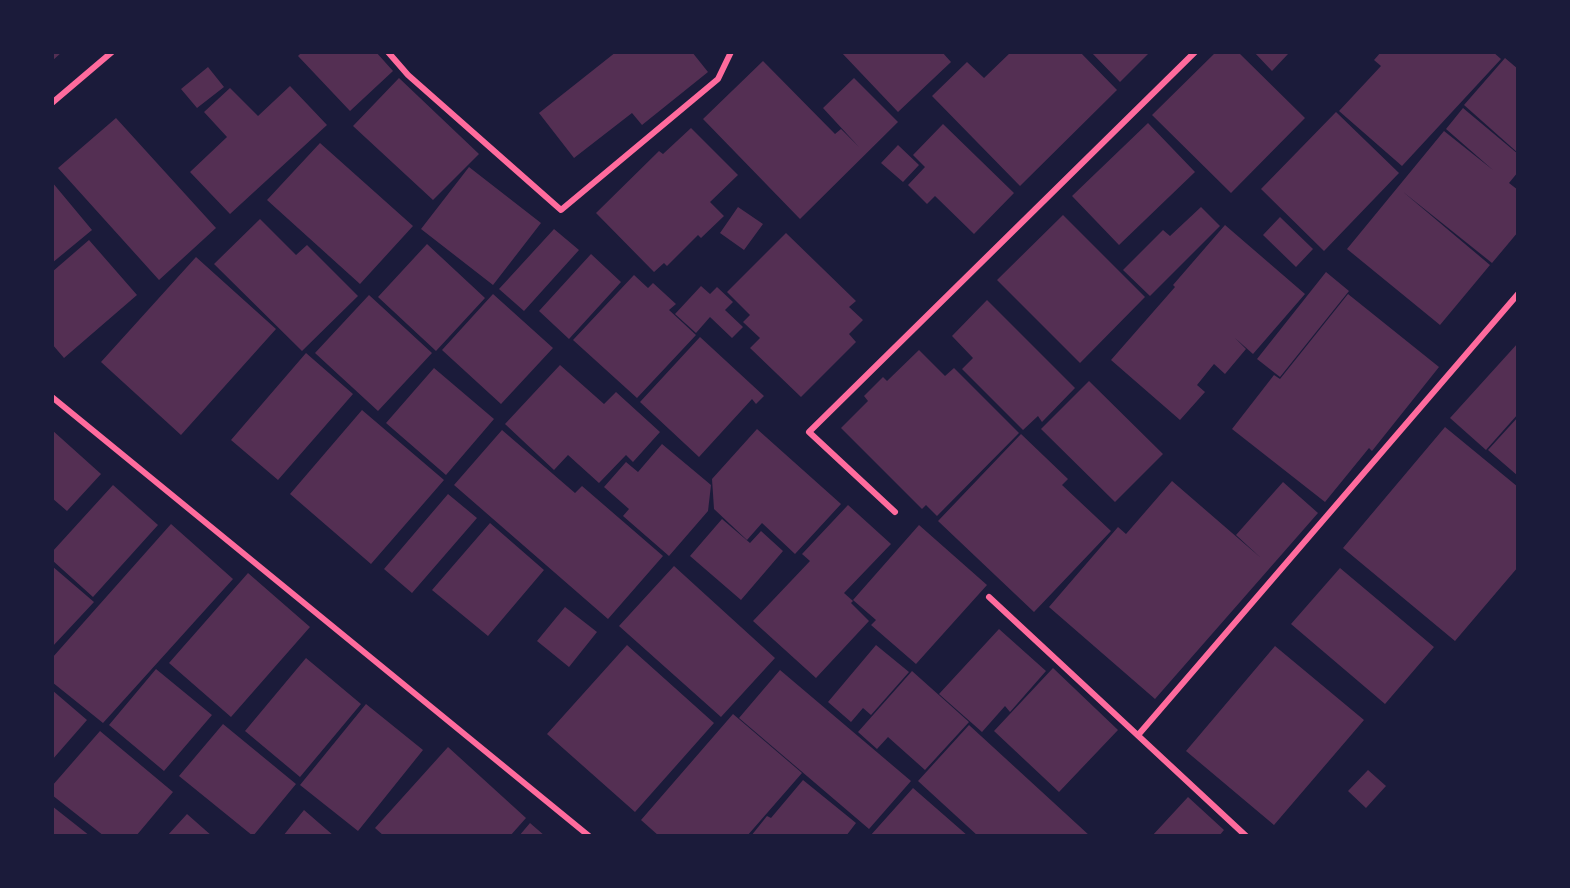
<!DOCTYPE html>
<style>
body{margin:0}
#map{position:relative;width:1570px;height:888px;overflow:hidden;background:#1b1b3a;font-family:"Asap Condensed",sans-serif}
canvas{display:block}
.frame{position:absolute;inset:0;border:54px solid #1b1b3a;pointer-events:none}
</style>
<div id="map">
<canvas width="1570" height="888"></canvas>
<div class="frame"></div>
</div>
<script>
const g = document.querySelector('canvas').getContext('2d');
g.lineJoin = 'round';
function paint(path, color) { g.fillStyle = color; g.fill(path, 'evenodd'); }
const poly = rows => new Path2D(rows.map(r => 'M' + r).join(''));
function stroke(path, color, width, dash) { g.strokeStyle = color; g.lineWidth = width; g.lineCap = dash ? 'butt' : 'round'; g.setLineDash(dash || []); g.stroke(path); }
paint(poly([
 [52,52,62,52,52,61],
 [302,52,376,52,393,71,350,111,298,56],
 [616,52,692,52,708,72,642,125,632,113,574,158,539,113],
 [841,52,942,52,951,62,898,112],
 [1011,52,1080,52,1117,90,1020,186,932,96,967,62,984,78],
 [1091,52,1150,52,1120,82],
 [1216,52,1238,52,1305,118,1231,193,1152,115],
 [1254,52,1286,52,1288,54,1272,71],
 [1381,52,1493,52,1501,59,1402,166,1339,111,1381,66,1374,60],
 [1505,58,1518,69,1518,153,1464,105],
 [763,61,835,134,841,129,859,147,823,108,854,78,898,122,800,219,703,119],
 [208,67,224,87,197,108,181,89],
 [399,78,479,154,433,200,353,126],
 [290,86,327,125,230,214,190,172,227,137,204,112,230,88,258,116],
 [1463,108,1518,154,1518,172,1509,183,1518,190,1518,232,1492,263,1402,191,1490,265,1440,325,1347,249,1444,131,1493,170,1446,129],
 [1336,112,1399,173,1324,251,1261,189],
 [116,118,216,228,159,280,58,168],
 [1148,123,1195,172,1119,245,1072,196],
 [943,124,1014,193,974,234,935,196,927,204,908,185,925,167,913,155],
 [691,128,738,175,710,202,724,216,701,238,698,235,667,266,664,263,654,272,596,213,659,151,663,154],
 [320,143,413,226,360,284,267,200],
 [898,145,919,165,903,182,881,163],
 [469,167,541,223,493,285,421,229],
 [52,182,92,230,52,263],
 [738,207,763,224,744,250,720,233],
 [1201,207,1220,226,1150,296,1123,270,1163,230,1170,236],
 [1063,215,1145,297,1080,363,997,280],
 [1280,217,1313,249,1296,267,1263,235],
 [260,219,296,255,307,245,358,296,302,351,214,264],
 [1225,225,1305,294,1253,354,1235,338,1246,349,1225,374,1214,364,1197,385,1205,392,1180,420,1111,360,1175,287,1173,285],
 [554,229,579,250,524,311,499,289],
 [786,233,856,301,849,307,863,320,849,334,856,342,801,397,750,348,760,338,743,322,750,315,727,292],
 [89,240,137,295,64,358,52,344,52,272],
 [427,244,485,298,436,351,378,297],
 [591,254,621,282,569,339,539,311],
 [196,257,276,329,181,435,101,362],
 [1326,272,1349,291,1280,377,1257,359],
 [634,275,648,288,653,283,676,304,669,310,696,335,637,398,573,340],
 [701,286,710,294,717,287,733,302,725,310,743,327,732,338,710,317,696,333,675,314],
 [493,294,553,348,501,404,442,350],
 [1348,294,1439,367,1372,451,1369,448,1325,502,1232,429,1274,375,1280,379],
 [369,295,432,353,378,411,315,353],
 [987,300,1075,388,1042,422,1038,416,1023,430,962,369,973,358,952,336],
 [700,337,764,396,756,404,752,399,699,457,640,402],
 [1518,343,1518,414,1486,450,1450,418],
 [919,350,945,376,954,368,1019,433,937,516,926,505,922,509,841,428,868,401,864,396,883,377,887,381],
 [306,353,353,394,278,480,231,440],
 [560,365,604,404,616,392,660,432,633,462,626,455,599,483,568,455,554,470,505,424],
 [434,368,494,419,446,475,386,423],
 [1089,381,1163,454,1115,502,1041,429],
 [362,410,444,480,371,564,290,494],
 [1518,417,1518,476,1488,450],
 [1445,427,1518,487,1518,567,1455,641,1343,548],
 [757,429,841,504,795,554,762,523,747,540,714,509,712,479],
 [52,430,101,474,67,511,52,498],
 [502,430,575,493,582,486,663,556,608,619,454,485],
 [1021,434,1068,479,1062,485,1111,531,1034,612,938,521],
 [662,444,711,485,708,511,669,556,623,516,629,509,604,487,626,462,638,472],
 [1172,481,1261,558,1236,535,1283,482,1318,513,1155,699,1049,607,1118,527,1126,534],
 [113,485,158,525,93,597,52,560,52,552],
 [448,494,477,518,412,593,384,569],
 [848,505,891,544,844,593,853,601,851,603,869,621,816,678,753,621,810,561,802,554],
 [722,519,750,543,761,531,783,551,741,600,690,556],
 [490,523,544,570,488,636,432,590],
 [171,524,233,579,103,723,52,682,52,658],
 [919,525,987,585,916,664,871,625,876,620,853,600],
 [52,566,94,602,52,647],
 [674,566,775,658,721,717,619,626],
 [1340,568,1434,647,1385,704,1291,624],
 [248,573,310,627,231,717,169,663],
 [565,607,597,632,569,667,537,641],
 [999,629,1046,671,1010,712,1005,706,982,732,939,694],
 [627,645,714,723,635,812,547,734],
 [876,645,909,672,871,715,863,708,851,722,828,702],
 [1275,646,1364,720,1274,825,1186,751],
 [306,658,361,704,300,777,245,731],
 [1053,668,1118,730,1059,792,994,731],
 [156,669,212,715,164,771,109,725],
 [780,670,911,781,869,829,739,718],
 [912,671,969,722,925,770,888,737,877,749,858,732],
 [52,690,87,720,52,760],
 [366,704,423,750,358,831,300,785],
 [733,714,802,773,747,836,659,836,641,820],
 [223,724,296,784,253,836,179,776],
 [969,725,1090,836,978,836,918,781],
 [100,731,173,792,136,836,104,836,52,795,52,786],
 [448,747,526,818,510,836,384,836,375,828],
 [1368,770,1386,786,1366,808,1348,791],
 [803,780,856,823,846,836,751,836,767,816,771,818],
 [913,788,968,836,870,836],
 [1188,797,1224,830,1219,836,1152,836],
 [52,806,90,836,52,836],
 [304,810,334,836,283,836],
 [187,814,212,836,167,836],
 [530,823,545,836,519,836]
]), '#542f53');
stroke(poly([
 [388,52,408,75,561,210,718,79,731,52],
 [52,103,112,52],
 [52,397,589,836],
 [895,512,809,432,1195,52],
 [989,597,1246,836],
 [1139,734,1518,294]
]), '#ff6b9d', 6);
</script>
